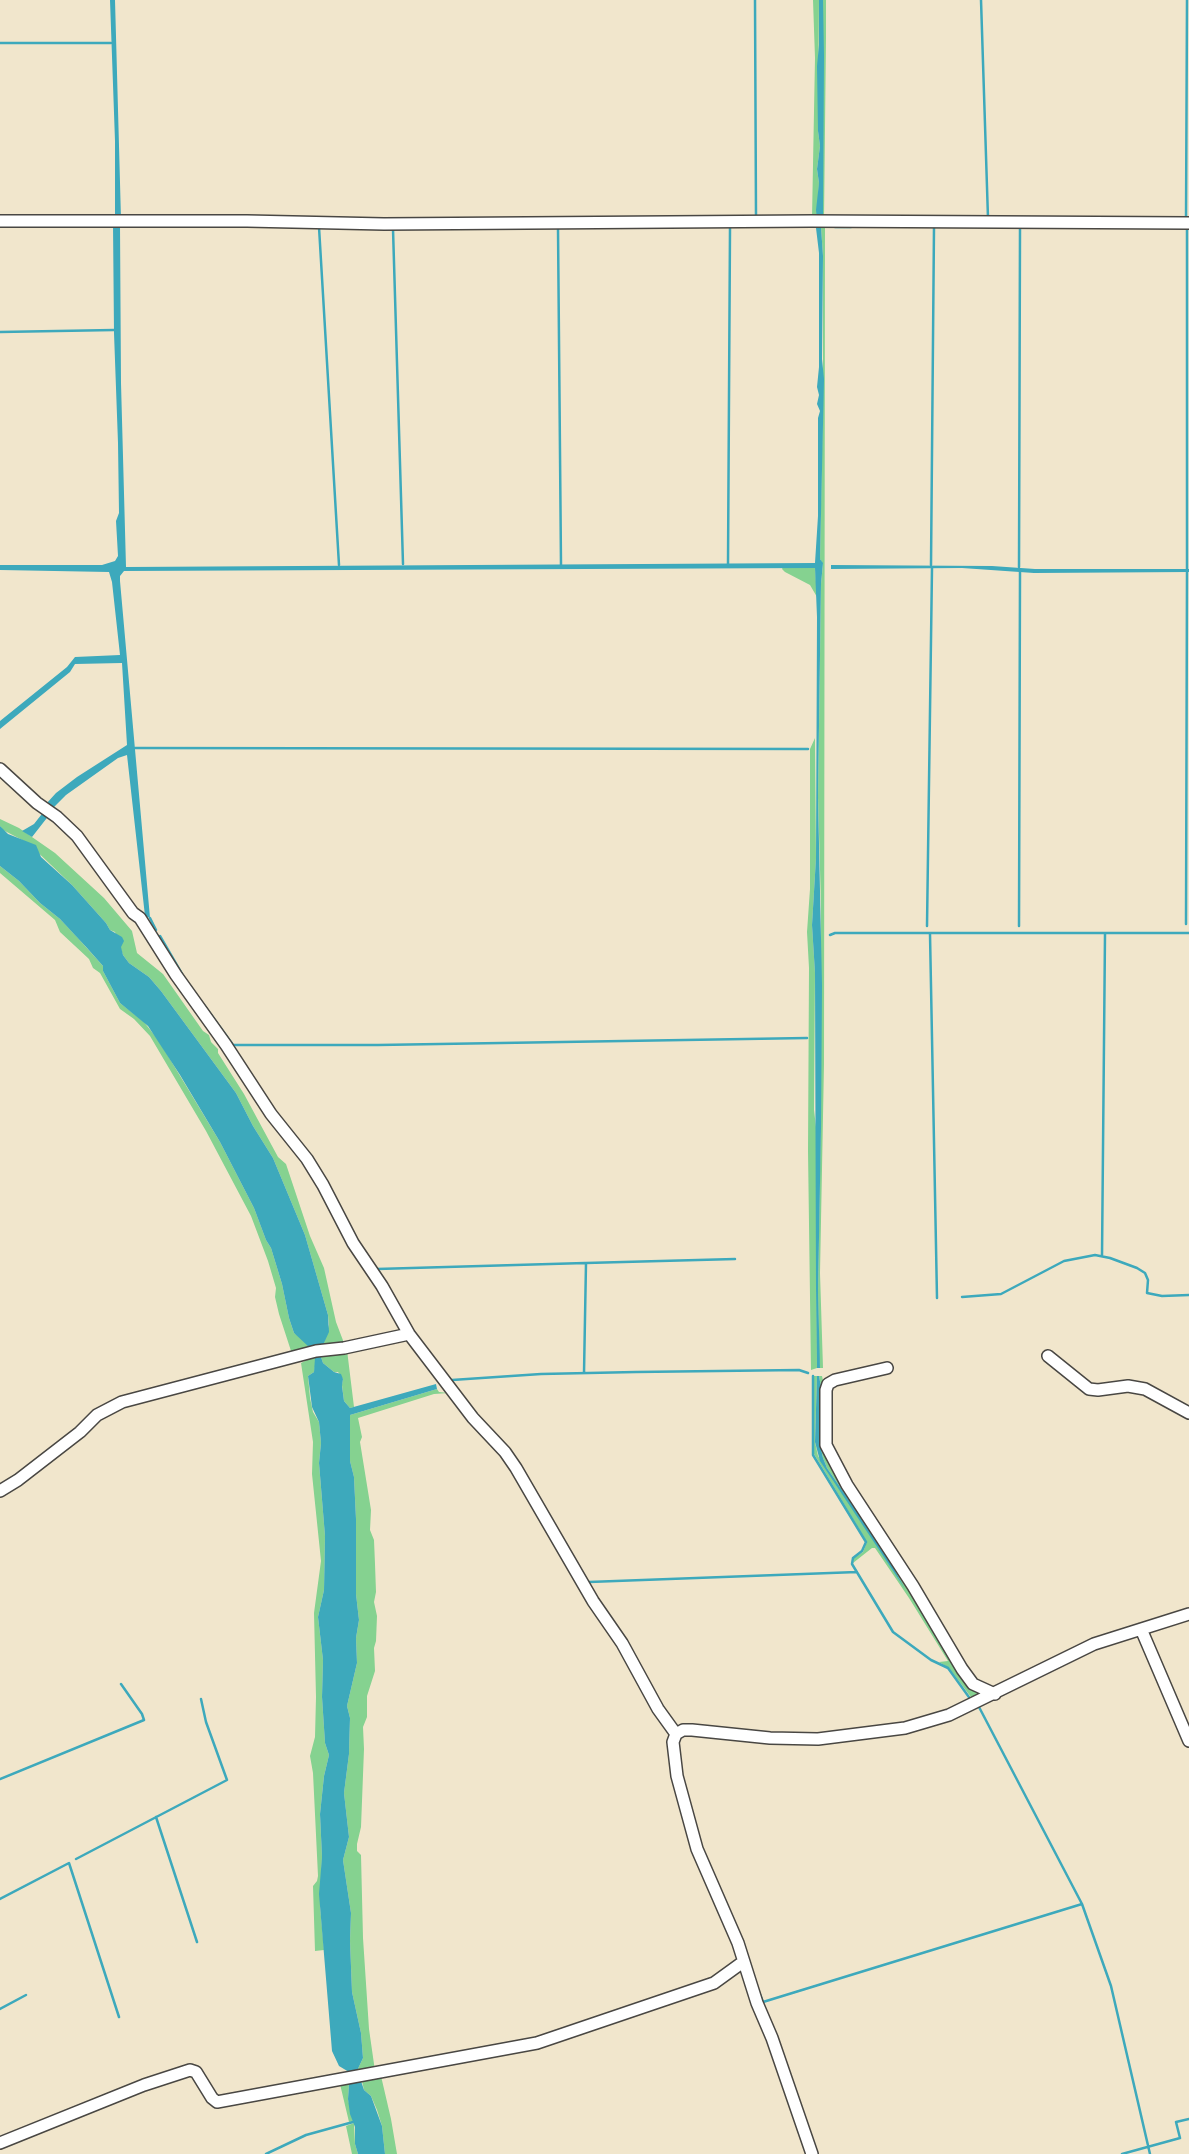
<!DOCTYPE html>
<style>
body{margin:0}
canvas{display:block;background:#f1e6cc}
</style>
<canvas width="1189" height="2154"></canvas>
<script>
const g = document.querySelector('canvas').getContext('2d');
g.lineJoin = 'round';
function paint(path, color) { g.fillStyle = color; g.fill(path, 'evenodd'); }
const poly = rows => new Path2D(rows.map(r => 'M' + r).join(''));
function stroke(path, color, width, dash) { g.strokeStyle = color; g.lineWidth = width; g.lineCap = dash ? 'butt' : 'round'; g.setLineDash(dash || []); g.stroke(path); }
paint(poly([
 [813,0,819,0,818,131,820,146,817,169,819,183,817,218,812,218,815,58],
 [823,0,826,0,826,37,824,219,821,218,823,214],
 [825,226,824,1064,820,1273,823,1368,820,1368,819,1359,818,1292,821,1105,821,905,818,797,821,584,823,564,820,559,823,398,823,256,821,227],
 [783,567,815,567,817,597,810,585,785,572,782,569],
 [815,738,816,858,812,925,815,973,814,1110,816,1127,817,1368,811,1370,808,1151,809,968,807,932,810,889,810,749],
 [0,819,19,828,55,853,104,898,132,931,137,953,163,974,203,1031,209,1035,211,1042,218,1049,218,1053,244,1094,278,1157,286,1164,310,1236,324,1268,336,1322,344,1343,323,1345,329,1325,328,1315,305,1235,273,1158,253,1126,236,1093,161,991,149,977,129,963,123,955,115,932,110,930,106,923,72,885,28,843,3,830,0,826],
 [0,866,19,881,40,903,60,919,76,936,103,966,103,971,120,1003,144,1022,159,1041,220,1142,254,1208,266,1240,271,1248,282,1284,289,1318,294,1333,315,1348,292,1354,279,1314,275,1297,276,1288,268,1261,251,1216,206,1131,150,1036,134,1019,120,1009,100,973,93,968,89,959,60,932,55,920,0,873],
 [347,1350,354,1407,350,1408,344,1401,342,1385,343,1379,338,1372,334,1372,323,1363,320,1354],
 [317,1355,314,1372,308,1376,310,1398,313,1412,319,1422,321,1443,319,1463,325,1536,324,1590,318,1617,323,1660,322,1697,325,1743,329,1755,324,1776,320,1814,322,1857,320,1906,324,1950,315,1951,313,1886,317,1881,318,1876,313,1773,310,1756,315,1737,316,1697,314,1613,321,1561,312,1474,313,1442,301,1363],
 [814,1376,817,1376,815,1442,818,1456,902,1584,886,1554,827,1468,823,1458,821,1449,821,1387,819,1376,822,1376,824,1385,825,1449,981,1693,974,1701,949,1668,939,1662,948,1661,909,1598,875,1548,872,1548,853,1563,854,1558,863,1552,867,1542,814,1454],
 [437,1389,439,1392,449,1393,434,1394,358,1418,362,1437,360,1442,371,1510,370,1530,374,1540,375,1564,376,1592,374,1602,377,1616,376,1641,374,1648,375,1671,367,1696,367,1717,363,1727,364,1749,361,1827,357,1844,357,1851,361,1855,363,1938,369,2029,375,2071,356,2073,363,2058,361,2033,352,1992,350,1941,351,1913,343,1860,349,1837,344,1793,349,1754,350,1718,347,1706,357,1663,356,1638,359,1620,356,1594,356,1519,354,1477,350,1461,350,1415],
 [381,2076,391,2119,397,2154,385,2154,382,2126,377,2110,371,2096,364,2090,362,2081],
 [352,2081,349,2084,348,2099,353,2121,349,2122,340,2084],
 [354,2123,355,2144,358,2154,352,2154,346,2126]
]), '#85d290');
paint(poly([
 [110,0,115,0,121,219,115,218,115,141],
 [819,0,823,0,824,56,823,214,821,218,817,218,816,210,819,183,817,169,820,146,818,131,817,66,819,45],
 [113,224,120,225,121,383,126,567,815,563,818,516,818,418,820,411,817,404,819,395,817,387,819,367,819,253,816,228,816,226,821,227,823,256,822,359,824,379,820,559,823,563,821,584,818,797,822,985,821,1128,818,1292,820,1368,817,1368,817,1363,816,1288,815,973,812,925,816,858,817,617,815,568,124,571,120,576,120,581,150,918,145,916,127,755,118,758,66,795,52,809,46,804,56,793,77,777,127,745,122,663,75,664,70,672,0,729,0,721,67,667,75,657,120,655,112,582,109,572,0,570,0,565,102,565,115,561,118,556,116,521,119,513,118,443,114,333],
 [831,565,992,566,1035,569,1189,569,1189,572,1034,573,962,568,831,569],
 [45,810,50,814,32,837,22,831,34,824],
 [0,826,8,834,36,845,41,857,72,885,106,923,110,930,122,937,124,941,121,947,123,955,129,963,149,977,161,991,236,1093,253,1126,273,1158,305,1235,328,1315,329,1332,323,1345,315,1348,309,1347,294,1333,289,1318,282,1284,271,1248,266,1240,254,1208,220,1142,180,1075,148,1026,120,1003,103,971,103,966,87,948,60,919,40,903,19,881,0,866],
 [320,1354,323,1363,334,1372,341,1374,343,1379,342,1386,344,1401,350,1408,436,1384,437,1389,350,1415,350,1461,354,1477,356,1519,356,1594,359,1620,356,1638,357,1663,347,1706,350,1718,349,1754,344,1793,349,1837,343,1860,351,1913,350,1941,352,1992,361,2033,363,2058,356,2073,350,2075,349,2072,339,2066,332,2051,319,1894,322,1857,320,1814,324,1776,329,1755,325,1743,322,1697,323,1660,318,1617,324,1590,325,1536,319,1463,321,1443,319,1422,312,1407,308,1376,314,1372,315,1358],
 [817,1376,819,1376,821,1387,821,1449,823,1458,827,1468,886,1554,905,1589,820,1461,815,1442],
 [352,2081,361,2081,364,2090,371,2096,382,2126,385,2154,358,2154,355,2144,355,2127,350,2114,348,2099,349,2084]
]), '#3da9bc');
stroke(poly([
 [755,0,756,218],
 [981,0,988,218],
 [0,43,111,43],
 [1186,220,1187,0],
 [319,227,339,565],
 [835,227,851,227],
 [1187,227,1187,569],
 [558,228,561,565],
 [393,229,403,564],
 [0,332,114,330],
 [728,564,730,228],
 [931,565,934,227],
 [1019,567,1020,227],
 [135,748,808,749],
 [150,918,156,930],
 [1186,924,1187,572],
 [927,926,932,568],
 [1019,926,1020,571],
 [930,934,937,1298],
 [830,935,835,933,1189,933],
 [160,936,182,974],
 [204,1005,233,1045,378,1045,807,1038],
 [1102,1256,1105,934],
 [377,1269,585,1263],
 [962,1297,1001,1294,1064,1261,1095,1255,1110,1258,1137,1268,1145,1273,1148,1280,1147,1293,1162,1296,1189,1295],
 [584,1373,586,1263,735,1259],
 [813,1376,813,1455,866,1542,862,1551,853,1558,852,1564,893,1632,931,1660,948,1668,971,1700],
 [452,1380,541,1374,636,1372,799,1370,808,1373],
 [589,1582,857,1572],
 [979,1707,1082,1904,1111,1986,1150,2154],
 [0,1779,144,1720,142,1714,121,1684],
 [156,1817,197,1942],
 [76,1859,227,1780,206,1722,201,1699],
 [0,1899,69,1863,119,2017],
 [759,1992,763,2002,1082,1904],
 [0,2009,26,1995],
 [266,2154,306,2135,353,2122],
 [1122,2154,1180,2138,1176,2122,1189,2119]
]), '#3da9bc', 2.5);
const minor = poly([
 [0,221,247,221,384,224,812,221,1189,223],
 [0,769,37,803,57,817,77,836,133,913,140,918,176,975,226,1045,271,1114,307,1159,323,1185,353,1243,382,1286,409,1334,473,1418,505,1452,516,1468,593,1601,622,1643,658,1709,676,1734],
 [1048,1356,1089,1389,1098,1390,1128,1386,1145,1389,1189,1413],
 [887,1368,835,1380,828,1384,826,1390,826,1445,847,1485,913,1586,962,1669,973,1684,995,1694],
 [0,1491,18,1480,80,1432,97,1415,122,1402,316,1351,344,1348,409,1334],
 [1141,1629,1189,1741],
 [0,2143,144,2085,190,2070,196,2072,212,2098,217,2102,537,2043,714,1983,743,1962],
 [812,2154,772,2038,757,2003,738,1943,697,1849,677,1776,673,1742,676,1734,683,1730,692,1730,770,1738,818,1739,905,1728,949,1715,1094,1644,1189,1614]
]);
stroke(minor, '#494743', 14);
stroke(minor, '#fff', 11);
</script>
